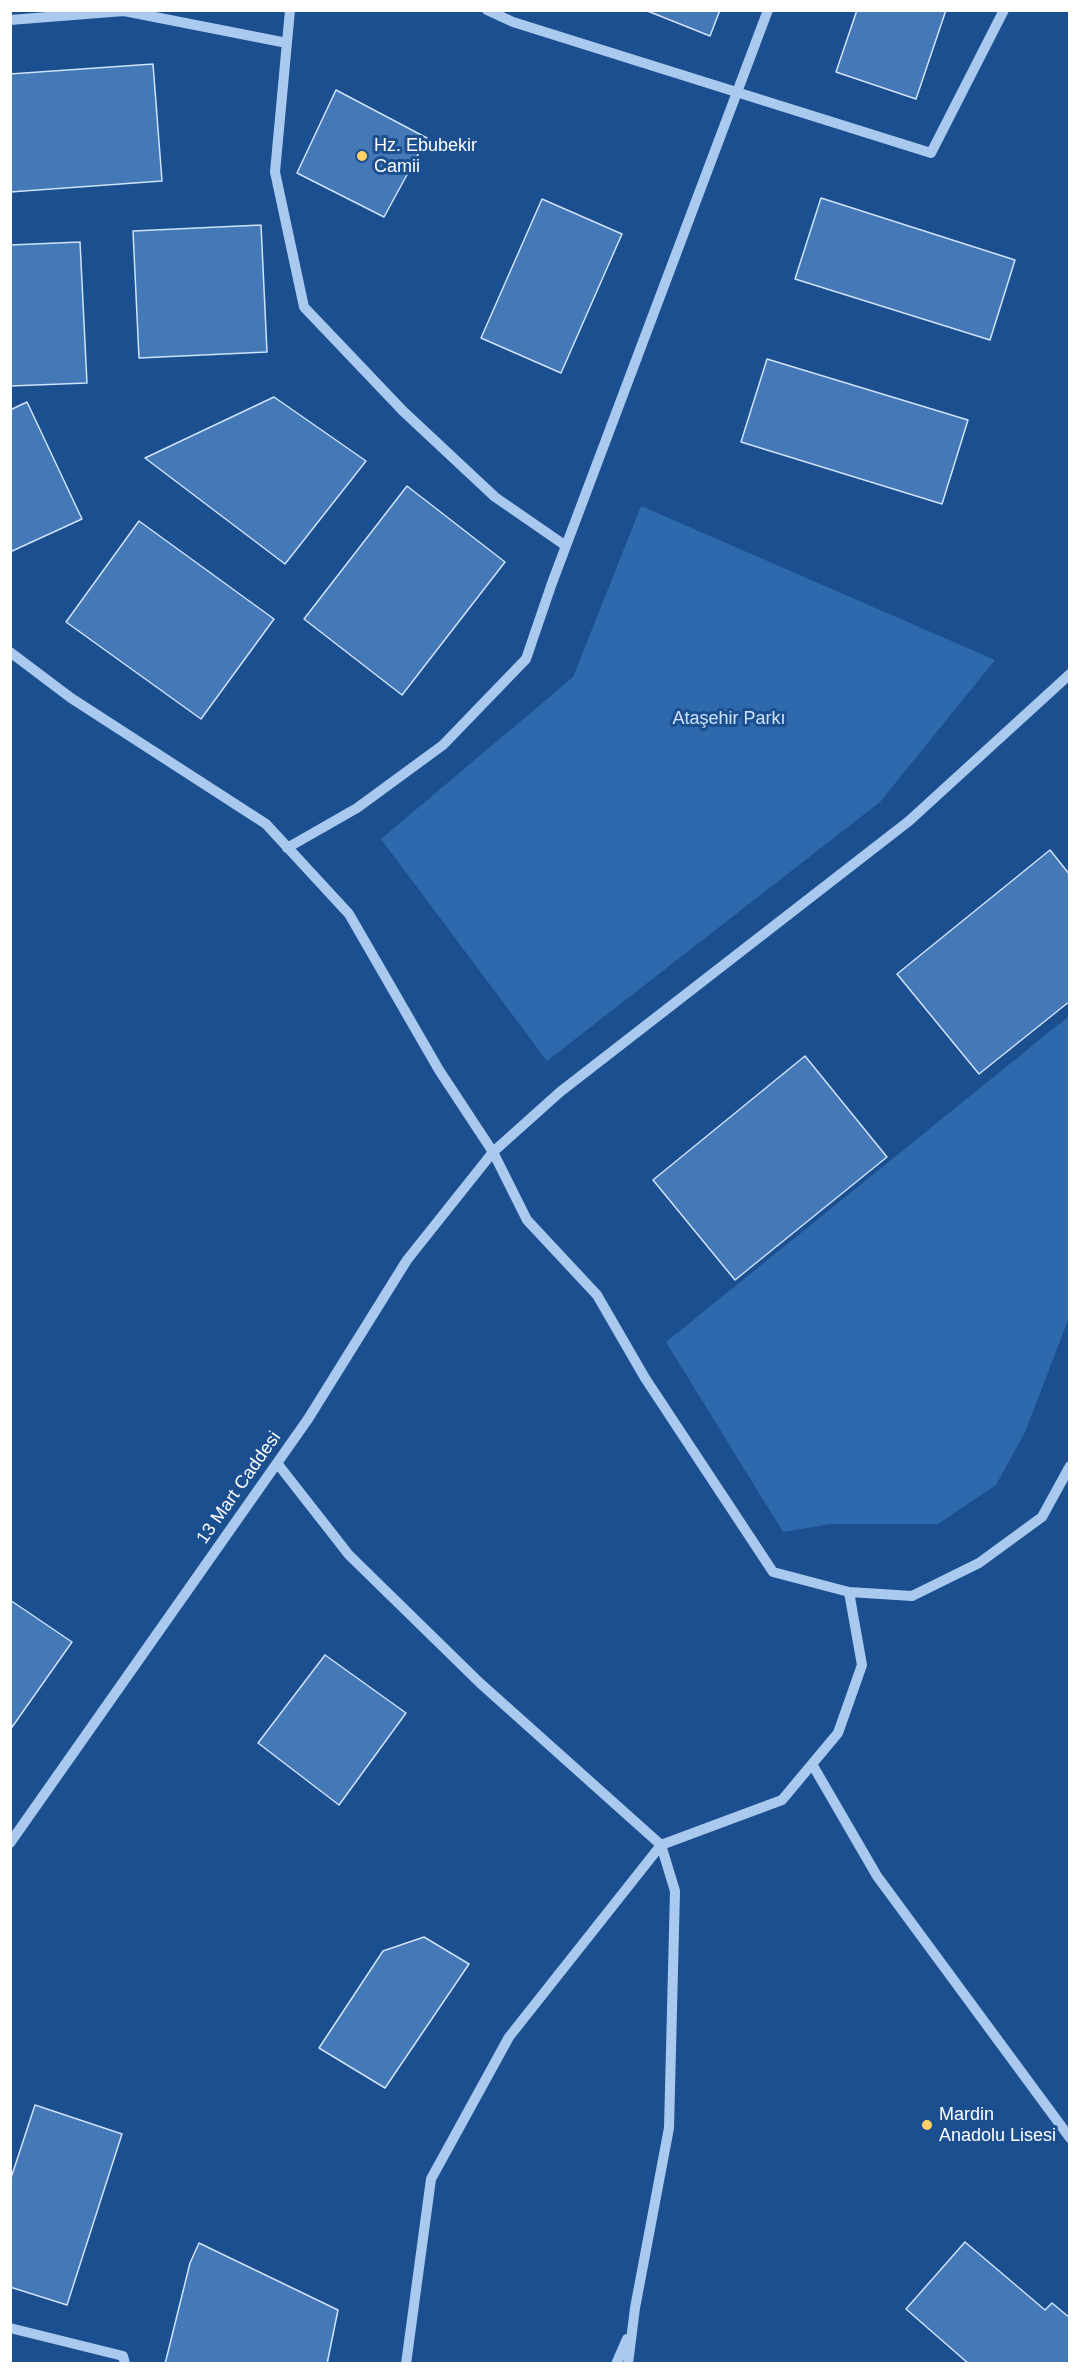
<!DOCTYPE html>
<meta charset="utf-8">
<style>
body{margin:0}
#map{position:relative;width:1080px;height:2374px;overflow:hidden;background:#1b4f8f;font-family:Arial,sans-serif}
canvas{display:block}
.frame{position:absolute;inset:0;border:12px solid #fff;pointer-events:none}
</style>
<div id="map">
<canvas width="1080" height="2374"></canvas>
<div class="frame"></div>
</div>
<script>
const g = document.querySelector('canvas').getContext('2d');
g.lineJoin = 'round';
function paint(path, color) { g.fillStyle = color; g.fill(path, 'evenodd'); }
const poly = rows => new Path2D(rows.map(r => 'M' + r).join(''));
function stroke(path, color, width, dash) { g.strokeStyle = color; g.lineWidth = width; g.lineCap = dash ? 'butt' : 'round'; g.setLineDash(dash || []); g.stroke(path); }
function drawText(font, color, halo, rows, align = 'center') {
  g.font = font + ' Arial,sans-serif'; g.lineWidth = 6; g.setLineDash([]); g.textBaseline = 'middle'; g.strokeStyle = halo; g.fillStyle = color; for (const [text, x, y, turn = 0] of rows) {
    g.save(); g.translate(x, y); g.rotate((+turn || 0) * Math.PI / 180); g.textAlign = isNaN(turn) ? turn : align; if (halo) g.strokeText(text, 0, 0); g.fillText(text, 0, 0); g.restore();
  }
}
paint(poly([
 [641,506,995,660,880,802,547,1061,381,839,573,677],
 [1069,1016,1069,1318,1025,1432,996,1485,938,1524,830,1524,783,1532,666,1342]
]), '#2e69ad');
const building = poly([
 [645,10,720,10,710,36,645,10],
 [857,10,946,10,916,99,836,72,857,10],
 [153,64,162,181,10,192,10,74,153,64],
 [336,90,427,138,384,217,297,173,336,90],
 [821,198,1015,260,990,340,795,279,821,198],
 [542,199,622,234,561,373,481,338,542,199],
 [261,225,267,352,139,358,133,231,261,225],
 [80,242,87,383,10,386,10,245,80,242],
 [767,359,968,420,942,504,741,442,767,359],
 [274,397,366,461,285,564,145,458,274,397],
 [27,402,82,519,10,552,10,410,27,402],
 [407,486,505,562,402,695,304,619,407,486],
 [139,521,274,619,201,719,66,622,139,521],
 [1050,850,1070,875,1070,1001,979,1074,897,974,1050,850],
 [805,1056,887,1157,735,1280,653,1180,805,1056],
 [10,1600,72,1642,10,1730,10,1600],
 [325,1655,406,1713,339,1805,258,1743,325,1655],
 [424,1937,469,1964,385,2088,319,2048,383,1951,424,1937],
 [35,2105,122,2134,67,2305,10,2287,10,2181,35,2105],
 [965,2242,1045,2310,1052,2303,1070,2318,1070,2364,969,2364,906,2309,965,2242],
 [199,2243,338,2310,327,2364,165,2364,190,2263,199,2243]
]);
paint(building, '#4478b7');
stroke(building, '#cfe3fa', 1.5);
stroke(poly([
 [290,10,275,172,304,307,403,411,495,497,566,546],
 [487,10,513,22,931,153,1004,10],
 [10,20,124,11,287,43],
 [10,652,71,698,266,824,349,914,439,1070,493,1152,527,1220,597,1295,645,1378,773,1572,849,1592,912,1596,979,1563,1042,1517,1070,1466],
 [287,848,357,808,443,745,526,659,552,583,768,10],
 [277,1463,349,1555,480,1683,661,1845,675,1891,669,2128,635,2308,628,2364],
 [812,1764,877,1876,1070,2138],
 [10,1843,308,1419,407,1260,493,1152,560,1092,909,821,1070,674],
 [10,2328,123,2356,125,2364],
 [406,2364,431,2179,509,2037,661,1845,782,1800,838,1733,862,1665,849,1592],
 [616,2364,627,2339]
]), '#a9c9ee', 10);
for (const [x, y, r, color] of [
 [362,156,6,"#ffd166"],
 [927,2125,6,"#ffd166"]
]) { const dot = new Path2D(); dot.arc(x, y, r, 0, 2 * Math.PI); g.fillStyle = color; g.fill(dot); stroke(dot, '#1b4f8f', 2); }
drawText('18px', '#fff', '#1b4f8f', [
 ["Hz. Ebubekir",374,146],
 ["Camii",374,167],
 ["Mardin",939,2115],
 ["Anadolu Lisesi",939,2136]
], 'left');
drawText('18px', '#cfe3fa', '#1b4f8f', [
 ["Ataşehir Parkı",729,719]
]);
drawText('18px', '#fff', '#1b4f8f', [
 ["13 Mart Caddesi",239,1488,-55]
]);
</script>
